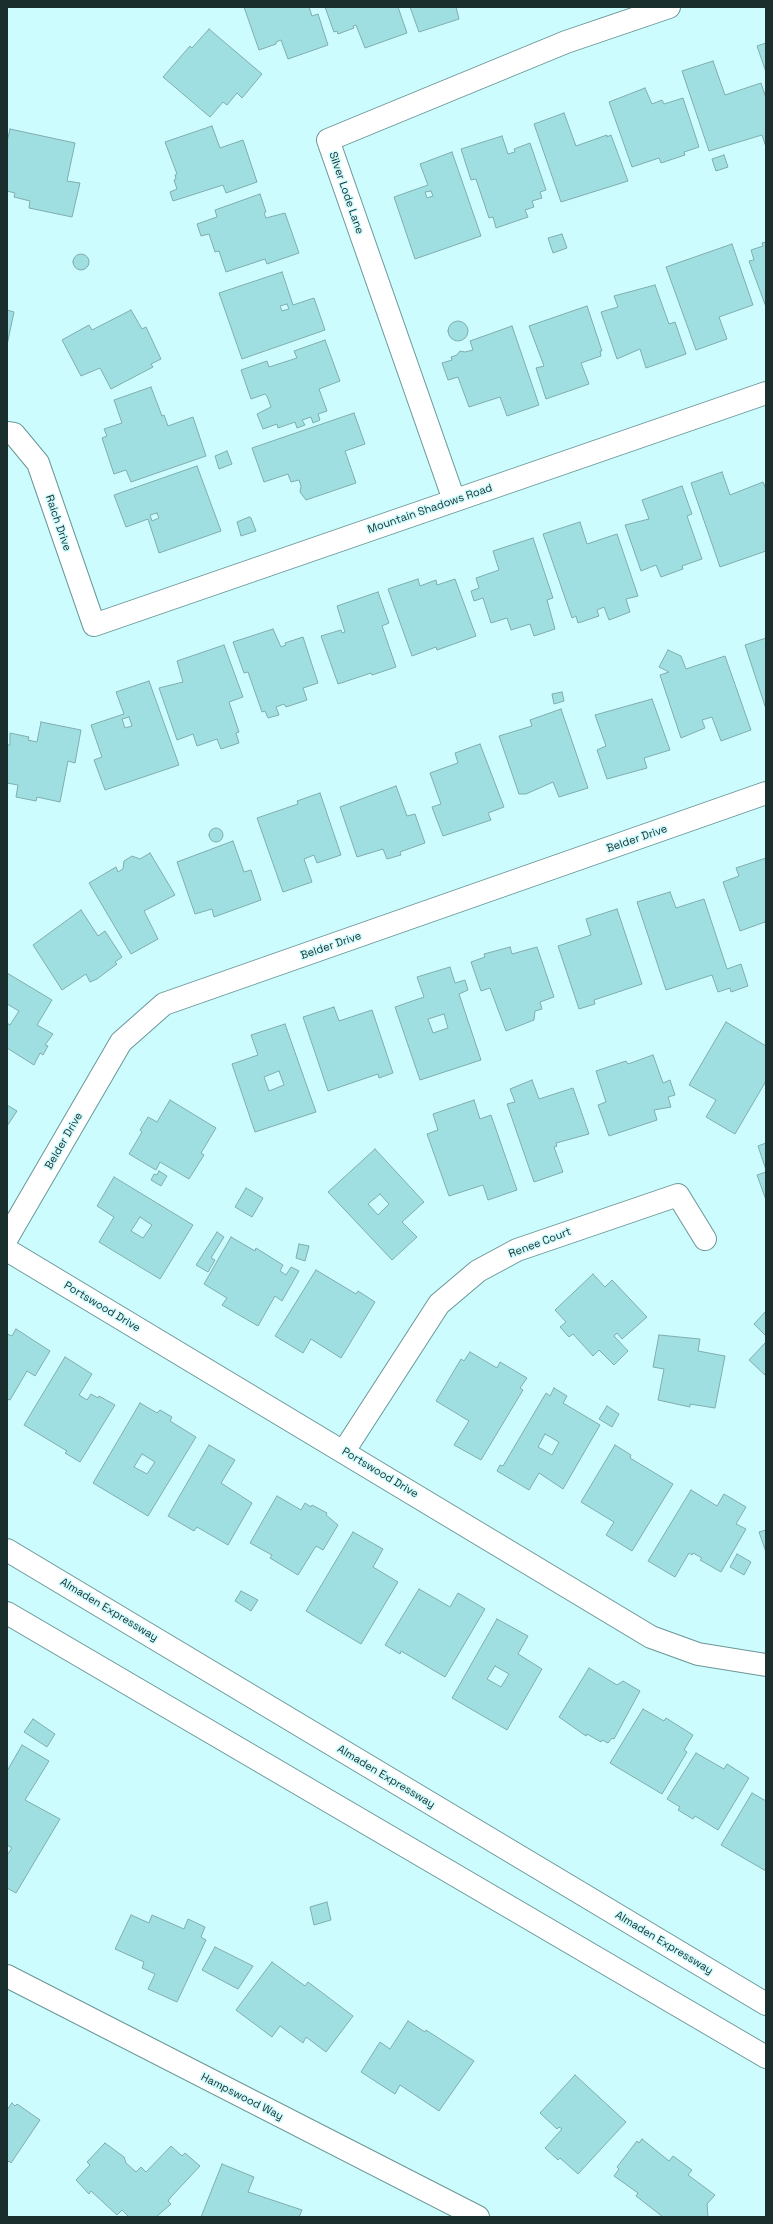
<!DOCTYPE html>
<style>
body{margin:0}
#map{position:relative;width:773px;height:2224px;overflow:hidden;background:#cdfcfe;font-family:"Space Grotesk",sans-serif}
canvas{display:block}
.frame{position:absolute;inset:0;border:8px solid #1b2e2e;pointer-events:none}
</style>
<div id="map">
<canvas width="773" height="2224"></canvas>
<div class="frame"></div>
</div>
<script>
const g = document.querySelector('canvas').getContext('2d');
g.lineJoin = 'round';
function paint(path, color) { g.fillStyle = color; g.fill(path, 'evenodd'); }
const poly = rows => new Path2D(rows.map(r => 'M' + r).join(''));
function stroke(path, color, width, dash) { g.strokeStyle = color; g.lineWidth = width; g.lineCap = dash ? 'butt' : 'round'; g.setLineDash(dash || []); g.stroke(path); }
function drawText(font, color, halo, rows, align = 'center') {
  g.font = font + ' "Space Grotesk",sans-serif'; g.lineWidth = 3; g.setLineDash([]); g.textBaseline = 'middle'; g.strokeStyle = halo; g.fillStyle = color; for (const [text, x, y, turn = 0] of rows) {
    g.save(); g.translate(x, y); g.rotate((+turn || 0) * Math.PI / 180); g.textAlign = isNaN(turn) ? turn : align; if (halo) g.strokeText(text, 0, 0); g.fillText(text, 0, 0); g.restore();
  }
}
const building = poly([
 [244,7,309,7,312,16,318,14,328,45,288,59,281,40,276,42,276,44,259,50,244,7],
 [325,7,398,7,407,33,365,48,356,25,353,26,354,28,338,34,337,31,334,32,325,7],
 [410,7,456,7,459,19,419,32,410,7],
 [209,29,262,74,242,98,237,93,227,105,223,102,210,117,163,77,190,46,192,48,209,29],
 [766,43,766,72,757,46,766,43],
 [713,61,725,95,761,83,766,98,766,147,762,135,709,151,682,71,713,61],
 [645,88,652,104,662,100,664,104,683,98,699,147,684,152,685,155,661,163,659,158,632,167,609,102,645,88],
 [564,113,576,146,607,135,607,137,611,135,628,181,561,202,534,124,564,113],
 [212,126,220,148,243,140,257,182,226,193,223,185,173,201,170,192,177,189,174,180,176,179,175,175,177,174,165,142,212,126],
 [10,129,75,143,67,181,80,183,72,217,29,208,30,201,14,197,15,193,7,191,7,142,10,129],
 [502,136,508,154,515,152,514,149,530,143,546,190,540,192,542,198,532,201,534,207,525,210,528,217,496,228,493,217,489,218,476,179,471,180,461,149,502,136],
 [452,152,481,236,415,259,394,197,428,185,420,164,452,152],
 [431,191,433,196,427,198,425,192,431,191],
 [724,155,728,167,716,171,712,159,724,155],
 [260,194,266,212,264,213,266,218,285,213,299,253,267,264,265,259,226,272,219,251,215,252,209,234,201,236,197,224,217,217,215,210,260,194],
 [562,234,567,248,553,253,548,238,562,234],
 [766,242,766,307,749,261,754,260,751,250,763,246,762,243,766,242],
 [732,244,753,305,719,317,727,339,696,350,666,267,732,244],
 '73 262a8 8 0 1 1 16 0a8 8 0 1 1-16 0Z',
 [282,272,293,305,314,298,325,330,242,359,219,293,282,272],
 [287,304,289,309,282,311,280,306,287,304],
 [655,285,669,324,675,322,686,354,646,368,640,349,617,359,601,312,618,307,614,296,655,285],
 [587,306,602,351,600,351,601,356,581,363,589,384,546,399,536,368,544,366,529,326,587,306],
 [7,310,14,312,7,345,7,310],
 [131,310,142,329,146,327,161,359,151,364,153,367,111,389,100,368,81,376,62,340,89,325,92,330,131,310],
 '448 331a10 10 0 1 1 20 0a10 10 0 1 1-20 0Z',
 [512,326,539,405,507,416,500,397,469,407,458,377,448,380,442,363,452,360,451,357,457,355,460,351,465,352,473,350,470,341,512,326],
 [325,340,340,381,319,389,327,411,318,414,320,420,313,423,311,417,302,420,305,425,297,428,295,422,278,428,277,424,263,429,257,414,271,407,267,396,265,394,251,399,241,370,267,361,269,367,297,358,294,351,325,340],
 [151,387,162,416,164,415,168,426,193,417,206,456,131,482,126,470,114,474,102,438,107,436,104,429,122,423,114,400,151,387],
 [354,413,365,444,345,451,356,483,306,500,300,492,301,486,299,480,291,482,288,474,264,482,252,448,354,413],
 [227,451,232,464,219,469,215,456,227,451],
 [197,466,221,531,159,553,148,519,126,527,114,495,197,466],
 [157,513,159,518,152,521,150,515,157,513],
 [722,472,730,495,763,482,766,489,766,551,720,567,691,483,722,472],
 [682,486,692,514,687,516,702,559,682,566,683,569,661,577,656,565,641,571,625,525,649,519,642,500,682,486],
 [249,517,251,518,256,531,241,536,237,522,249,517],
 [580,522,587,544,617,534,638,596,626,599,630,612,609,620,604,607,597,610,599,616,578,623,576,616,572,618,543,534,580,522],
 [533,538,553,598,547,600,555,629,534,636,530,624,511,630,507,618,491,623,483,598,474,601,471,591,479,588,476,578,499,570,493,551,533,538],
 [418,579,420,586,436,580,437,585,455,579,476,636,437,650,436,647,412,656,388,589,418,579],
 [378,592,389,623,382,626,396,667,372,675,371,673,338,684,321,636,341,630,342,633,345,632,337,606,378,592],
 [273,629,281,647,286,645,285,643,303,637,318,683,303,688,307,700,286,707,284,704,276,707,279,715,268,718,265,711,262,712,248,672,244,673,233,642,273,629],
 [766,638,766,709,745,645,766,638],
 [224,645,243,697,229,702,239,732,236,733,239,743,221,749,217,739,197,746,193,734,177,740,159,688,183,682,177,661,224,645],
 [668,650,681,656,686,669,725,656,751,730,721,741,712,717,702,720,705,728,681,738,660,675,669,672,659,667,668,650],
 [149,681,179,765,105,790,94,760,102,757,91,725,124,714,116,692,149,681],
 [129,717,132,726,125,728,122,719,129,717],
 [562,692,564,701,554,704,552,694,562,692],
 [652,699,670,750,644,758,647,768,607,779,597,750,606,746,595,715,652,699],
 [561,709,588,788,559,797,553,782,526,794,519,794,499,736,532,726,530,720,561,709],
 [41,722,81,730,75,763,68,761,60,802,37,797,36,801,16,797,18,785,7,783,7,745,10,745,10,733,29,737,28,740,37,742,41,722],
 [480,744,504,807,488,813,491,820,443,836,432,807,441,804,430,773,458,763,455,753,480,744],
 [396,786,407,816,415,814,425,843,400,852,401,855,387,859,383,849,357,857,340,807,396,786],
 [320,793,341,855,317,863,314,855,304,859,312,882,283,892,257,818,298,804,297,801,320,793],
 '209 835a7 7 0 1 1 14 0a7 7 0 1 1-14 0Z',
 [233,841,244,872,251,870,261,900,214,917,212,909,195,914,177,862,233,841],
 [150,853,175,895,144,911,158,939,131,954,89,883,116,867,118,872,123,869,124,861,132,856,140,859,150,853],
 [766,858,766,924,765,922,740,931,723,882,739,876,736,868,766,858],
 [670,892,676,908,704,899,727,969,741,964,748,986,731,992,730,988,718,992,712,975,666,990,637,902,670,892],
 [617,909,642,984,594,1000,595,1004,579,1009,558,946,591,935,586,919,617,909],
 [81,910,98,936,105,931,122,957,115,962,117,964,97,979,90,982,86,974,62,990,33,945,81,910],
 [510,947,512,954,537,947,554,997,540,1002,542,1009,535,1011,534,1020,506,1031,490,988,481,991,471,962,485,957,484,954,510,947],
 [450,967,455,983,465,980,468,990,459,994,481,1060,420,1080,395,1007,424,997,417,977,450,967],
 [444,1014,448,1028,433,1033,428,1019,444,1014],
 [7,973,52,1000,37,1025,53,1034,45,1045,48,1046,43,1055,40,1053,34,1065,7,1048,7,1023,10,1025,19,1011,7,1004,7,973],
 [334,1007,339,1021,372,1010,393,1073,379,1078,378,1074,328,1091,303,1017,334,1007],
 [726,1022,766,1046,766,1081,735,1134,706,1117,716,1100,689,1085,726,1022],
 [285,1024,316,1112,255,1132,232,1064,258,1055,251,1035,285,1024],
 [279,1071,284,1085,269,1091,264,1077,279,1071],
 [653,1055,663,1083,670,1080,675,1095,668,1097,671,1107,654,1110,657,1120,609,1136,598,1105,606,1102,596,1071,626,1061,628,1064,653,1055],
 [532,1080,539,1099,573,1088,589,1134,556,1143,557,1146,554,1147,563,1172,534,1182,507,1104,515,1102,510,1089,532,1080],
 [170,1100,216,1128,201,1153,204,1155,189,1179,160,1162,156,1170,129,1154,142,1132,140,1130,148,1117,157,1122,170,1100],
 [474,1100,480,1119,491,1115,517,1190,488,1200,483,1185,449,1196,427,1134,438,1130,433,1114,474,1100],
 [7,1105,17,1111,7,1126,7,1105],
 [766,1143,766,1170,758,1146,766,1143],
 [375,1149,424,1202,402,1222,417,1237,392,1260,328,1192,375,1149],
 [380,1194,389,1204,378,1215,368,1204,380,1194],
 [159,1171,167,1176,161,1186,151,1180,154,1174,157,1175,159,1171],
 [766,1172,766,1200,757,1175,766,1172],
 [114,1177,193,1225,160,1279,99,1242,114,1217,97,1206,114,1177],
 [140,1217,152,1225,143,1238,131,1231,140,1217],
 [246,1188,263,1198,252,1217,235,1207,246,1188],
 [217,1232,224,1237,211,1258,215,1260,208,1272,196,1265,217,1232],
 [231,1237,255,1251,256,1248,283,1265,280,1271,286,1275,291,1267,299,1271,282,1301,275,1296,258,1326,222,1305,227,1298,204,1284,231,1237],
 [299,1244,309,1246,305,1261,296,1258,299,1244],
 [316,1270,356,1294,358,1291,375,1302,341,1358,311,1339,303,1353,275,1336,316,1270],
 [593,1274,605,1287,612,1280,647,1317,622,1339,617,1333,614,1336,628,1351,614,1365,599,1350,593,1356,573,1334,569,1337,560,1327,566,1322,555,1310,593,1274],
 [766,1311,766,1336,754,1324,766,1311],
 [16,1329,50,1351,35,1376,27,1371,10,1400,7,1399,7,1334,12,1336,16,1329],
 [659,1335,700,1339,698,1351,725,1356,715,1408,690,1404,690,1407,658,1400,664,1369,653,1367,659,1335],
 [766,1342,766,1376,749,1360,766,1342],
 [470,1352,497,1368,500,1362,527,1378,520,1388,523,1390,481,1460,454,1445,469,1421,436,1401,461,1359,464,1361,470,1352],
 [65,1357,92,1374,79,1395,87,1400,91,1394,98,1398,99,1396,115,1405,80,1462,65,1453,67,1451,24,1425,65,1357],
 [554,1388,567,1396,563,1403,600,1425,563,1489,539,1473,529,1490,497,1471,500,1465,503,1466,546,1393,550,1396,554,1388],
 [545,1434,559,1442,552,1455,538,1447,545,1434],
 [140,1403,157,1413,160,1410,172,1417,170,1421,196,1437,148,1516,93,1483,140,1403],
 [142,1454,155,1462,147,1474,134,1467,142,1454],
 [607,1406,619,1414,612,1427,599,1419,607,1406],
 [209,1445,235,1460,221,1483,252,1503,228,1545,197,1527,194,1531,168,1516,209,1445],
 [615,1445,631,1455,630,1458,673,1484,632,1551,606,1535,614,1522,581,1502,615,1445],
 [691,1490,717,1506,724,1494,746,1507,736,1524,746,1529,721,1572,700,1560,702,1558,693,1553,692,1555,689,1553,675,1577,648,1561,691,1490],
 [277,1496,301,1510,305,1503,311,1507,312,1505,327,1513,326,1515,338,1525,323,1550,316,1546,298,1575,270,1558,272,1555,250,1543,277,1496],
 [766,1530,766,1552,759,1532,766,1530],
 [353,1532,383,1549,373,1567,398,1582,361,1644,306,1611,353,1532],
 [737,1554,751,1562,744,1575,730,1567,737,1554],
 [419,1589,450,1607,458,1593,485,1609,445,1677,401,1651,400,1654,385,1645,419,1589],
 [241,1591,258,1600,251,1611,235,1601,241,1591],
 [497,1619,528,1636,518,1654,542,1669,507,1730,452,1698,497,1619],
 [495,1666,509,1674,501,1687,487,1679,495,1666],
 [589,1668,617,1685,623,1681,640,1691,614,1739,612,1738,608,1743,602,1740,601,1742,587,1734,586,1736,559,1717,589,1668],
 [643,1709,664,1721,666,1718,693,1735,684,1750,687,1752,662,1794,610,1763,643,1709],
 [33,1719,55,1734,47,1747,24,1732,33,1719],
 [22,1745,49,1761,25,1800,60,1819,16,1893,7,1888,7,1855,12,1848,7,1845,7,1771,22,1745],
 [696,1753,724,1769,727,1764,749,1778,718,1830,695,1816,693,1819,678,1810,680,1807,667,1799,696,1753],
 [752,1793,766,1801,766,1871,721,1845,752,1793],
 [327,1902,331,1920,314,1925,310,1907,327,1902],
 [131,1915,149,1923,152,1915,184,1929,188,1919,205,1927,201,1937,206,1940,177,2002,148,1989,155,1974,142,1968,144,1962,115,1949,131,1915],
 [215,1947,253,1966,238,1989,202,1970,215,1947],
 [272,1962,305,1986,308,1982,353,2016,326,2052,306,2037,303,2043,280,2026,272,2037,236,2010,272,1962],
 [408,2021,425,2032,426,2030,474,2061,439,2111,400,2085,395,2094,361,2072,380,2042,390,2049,408,2021],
 [575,2075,626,2122,578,2174,560,2158,558,2160,545,2148,562,2129,559,2127,557,2129,540,2113,575,2075],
 [12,2103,15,2106,17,2104,40,2120,11,2163,9,2161,7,2163,7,2110,12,2103],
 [642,2139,669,2161,673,2156,692,2170,688,2175,715,2195,707,2204,708,2217,663,2217,636,2196,638,2193,614,2176,619,2169,617,2167,637,2141,639,2143,642,2139],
 [105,2143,124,2157,126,2163,136,2172,141,2167,146,2172,171,2146,182,2156,185,2153,200,2166,171,2197,168,2201,171,2204,156,2217,129,2217,122,2210,117,2215,91,2191,89,2194,76,2180,90,2165,87,2162,105,2143],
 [222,2164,254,2177,248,2192,302,2210,299,2217,201,2217,222,2164]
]);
paint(building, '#a0dfe1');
stroke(building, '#80adae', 1);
const street = poly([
 [7,433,14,434,38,463,94,625,766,393],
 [454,500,328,140,566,42,669,7],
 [7,1238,121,1042,164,1004,766,793],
 [7,1250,651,1637,698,1654,766,1665],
 [344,1451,439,1304,478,1271,517,1250,678,1195,705,1239],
 [7,1976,478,2217]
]);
const primary = poly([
 [7,1550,766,2004],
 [7,1613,766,2057]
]);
stroke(street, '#6a9697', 24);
stroke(primary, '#6a9697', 24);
stroke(street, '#fff', 22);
stroke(primary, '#fff', 22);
drawText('11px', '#1b2e2e', '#cdfcfe', [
 ["Silver Lode Lane",346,193,71],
 ["Mountain Shadows Road",430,509,-19],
 ["Raich Drive",58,523,71],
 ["Belder Drive",637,839,-19],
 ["Belder Drive",331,946,-19],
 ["Belder Drive",64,1141,-60],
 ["Renee Court",540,1243,-21],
 ["Portswood Drive",102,1307,31],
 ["Portswood Drive",380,1473,31],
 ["Almaden Expressway",109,1610,31],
 ["Almaden Expressway",386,1777,31],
 ["Almaden Expressway",664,1943,31],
 ["Hampswood Way",242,2097,27]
]);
</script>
